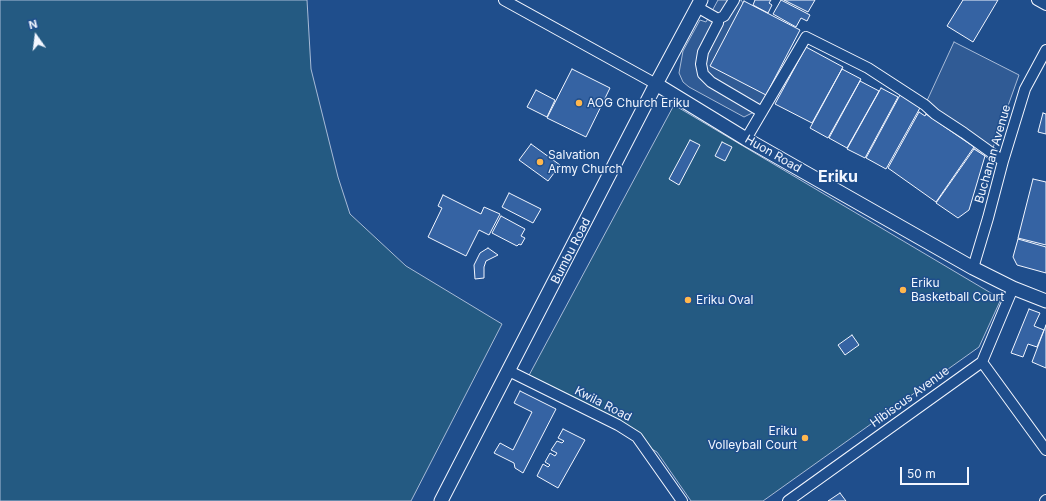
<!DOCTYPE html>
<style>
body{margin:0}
#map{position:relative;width:1046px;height:501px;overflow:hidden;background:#1f4e8c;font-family:Inter,sans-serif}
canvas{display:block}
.north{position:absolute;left:16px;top:16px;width:40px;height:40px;-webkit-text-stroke:3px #1f4e8c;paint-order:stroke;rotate:346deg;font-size:11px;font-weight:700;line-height:16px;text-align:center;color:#f2f6ff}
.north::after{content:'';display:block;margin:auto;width:14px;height:18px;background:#f2f6ff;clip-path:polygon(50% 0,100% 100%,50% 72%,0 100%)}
.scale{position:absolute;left:900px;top:467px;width:69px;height:18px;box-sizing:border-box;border:2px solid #f2f6ff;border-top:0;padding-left:5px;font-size:12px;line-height:14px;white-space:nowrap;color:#f2f6ff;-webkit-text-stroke:3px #1f4e8c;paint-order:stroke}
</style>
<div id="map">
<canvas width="1046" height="501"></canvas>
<div class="north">N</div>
<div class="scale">50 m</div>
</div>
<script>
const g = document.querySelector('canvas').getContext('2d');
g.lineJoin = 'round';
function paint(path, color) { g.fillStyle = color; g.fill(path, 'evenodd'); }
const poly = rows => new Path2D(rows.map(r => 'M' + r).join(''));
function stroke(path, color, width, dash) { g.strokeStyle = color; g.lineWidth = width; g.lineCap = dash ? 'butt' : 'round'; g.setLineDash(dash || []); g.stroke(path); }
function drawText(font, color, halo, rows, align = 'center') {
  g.font = font + ' Inter,sans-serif'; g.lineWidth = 3; g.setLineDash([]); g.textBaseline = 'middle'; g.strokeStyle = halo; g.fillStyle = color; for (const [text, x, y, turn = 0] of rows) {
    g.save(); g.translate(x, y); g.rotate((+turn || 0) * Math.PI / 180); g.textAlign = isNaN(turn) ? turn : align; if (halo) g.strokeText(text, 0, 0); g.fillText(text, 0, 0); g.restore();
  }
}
const green = poly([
 [0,0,307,0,311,69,338,177,350,214,406,266,502,324,411,501,0,501,0,0],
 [674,105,1001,299,979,347,763,501,691,501,657,452,527,379,674,105]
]);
paint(green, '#245a82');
stroke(green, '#a8bbd7', 1);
const parking = poly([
 [718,0,741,0,743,3,766,95,761,103,754,112,744,117,689,87,683,82,679,73,683,51,700,20,706,22,718,0],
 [954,42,1019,75,989,159,926,114,925,105,954,42]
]);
paint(parking, '#305b95');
stroke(parking, '#a8bbd7', 1);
const building = poly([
 [755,0,771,0,769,3,772,5,768,13,753,5,755,0],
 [781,0,810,15,807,21,801,18,796,27,773,14,781,0],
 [784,0,815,0,808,12,784,0],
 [963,0,998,0,973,42,947,26,963,0],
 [744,1,800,30,766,95,710,66,744,1],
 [806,47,843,67,812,123,775,104,806,47],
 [572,69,610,88,586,137,547,118,572,69],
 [842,69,861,79,828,138,810,128,842,69],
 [860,81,879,91,847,148,829,138,860,81],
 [881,88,898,97,865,158,847,149,881,88],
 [536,90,555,100,547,117,527,107,536,90],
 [900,95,921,106,886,169,866,158,900,95],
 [919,112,925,116,926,114,974,147,936,202,888,168,919,112],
 [1043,113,1046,114,1046,134,1038,132,1043,113],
 [690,140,700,145,679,185,669,179,690,140],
 [722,142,732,147,725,161,715,156,722,142],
 [531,144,560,165,548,181,519,160,531,144],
 [974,149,985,156,969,210,958,218,936,203,974,149],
 [1033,179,1046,182,1046,245,1018,238,1033,179],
 [509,193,541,209,533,223,502,207,509,193],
 [443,195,481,214,484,207,500,214,489,235,479,230,466,256,428,237,442,208,438,206,443,195],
 [501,216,525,229,521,236,525,238,521,245,519,244,517,246,492,233,501,216],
 [1018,239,1046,247,1046,273,1017,265,1013,257,1018,239],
 [488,248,498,255,486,261,484,267,484,278,475,279,474,265,480,253,488,248],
 [1029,309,1040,313,1034,326,1044,330,1037,347,1028,344,1023,357,1011,353,1029,309],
 [1046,325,1046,368,1032,362,1046,325],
 [852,335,859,345,845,355,838,345,852,335],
 [520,391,556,409,523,473,515,468,514,463,494,453,500,443,513,450,532,412,514,403,520,391],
 [563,429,585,440,558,488,537,476,543,464,548,467,550,465,545,462,550,453,555,456,557,453,551,450,557,441,562,443,564,441,558,438,563,429],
 [840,493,846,501,828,501,840,493]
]);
paint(building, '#3563a3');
stroke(building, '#f2f6ff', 1);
const minor = poly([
 [504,0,656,84],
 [1037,0,1046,5],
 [697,7,718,19,718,23,703,52,701,64,703,74,711,82,762,112],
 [718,19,724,16,734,0],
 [746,139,806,37,868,68,925,105,935,114,964,133,1003,161],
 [973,268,988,218,1003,161,1025,89,1046,50],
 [982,362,1046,450],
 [509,371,618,425,637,437,682,501],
 [788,501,982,362,1013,288],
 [1045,501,1046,500]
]);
const major = poly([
 [656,84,746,139,973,268,1013,288,1046,301],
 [441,501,656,84,701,0]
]);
stroke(minor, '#f2f6ff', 12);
stroke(major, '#f2f6ff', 15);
stroke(minor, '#1f4e8c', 10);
stroke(major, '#1f4e8c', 13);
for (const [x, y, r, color] of [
 [579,103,4,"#ffb74d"],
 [540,162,4,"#ffb74d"],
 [903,290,4,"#ffb74d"],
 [688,300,4,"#ffb74d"],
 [805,438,4,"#ffb74d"]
]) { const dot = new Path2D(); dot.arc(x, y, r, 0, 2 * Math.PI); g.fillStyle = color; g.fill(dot); stroke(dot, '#1f4e8c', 1.5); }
drawText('12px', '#f2f6ff', '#1f4e8c', [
 ["AOG Church Eriku",587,103],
 ["Salvation",548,155],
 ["Army Church",548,169],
 ["Eriku",911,283],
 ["Basketball Court",911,297],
 ["Eriku Oval",696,300],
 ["Eriku",797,431,"right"],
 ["Volleyball Court",797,445,"right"]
], 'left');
drawText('12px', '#f2f6ff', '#1f4e8c', [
 ["Huon Road",773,154,30],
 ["Buchanan Avenue",993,154,-74],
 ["Bumbu Road",571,251,-63],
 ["Hibiscus Avenue",910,397,-36],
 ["Kwila Road",603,404,27]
]);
drawText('bold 16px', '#f2f6ff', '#1f4e8c', [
 ["Eriku",838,177]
]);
</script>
